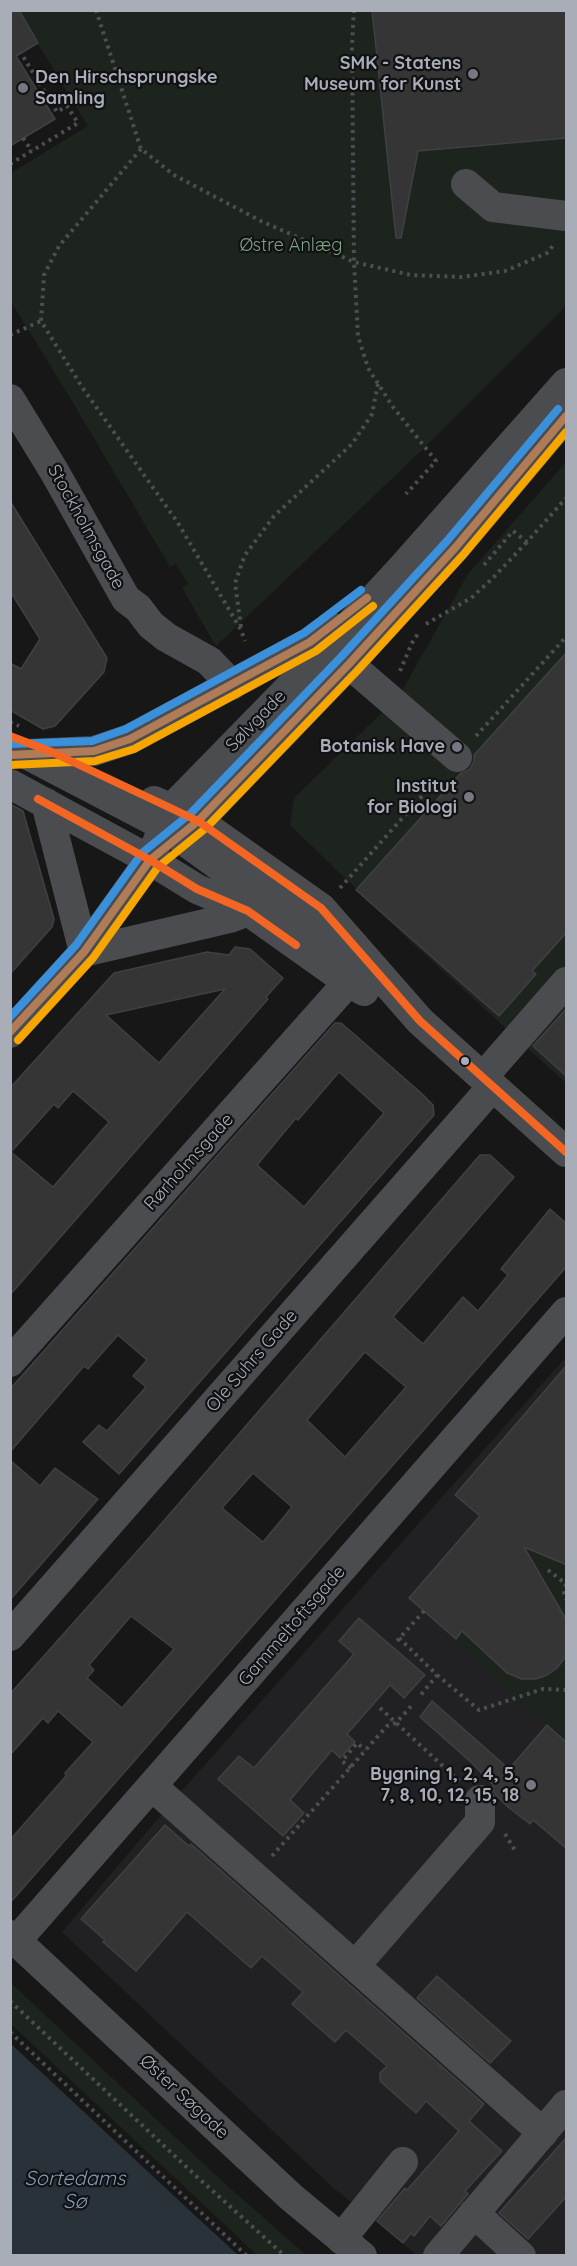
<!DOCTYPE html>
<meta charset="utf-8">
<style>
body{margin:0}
#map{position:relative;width:577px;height:2266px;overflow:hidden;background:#171717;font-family:Quicksand,sans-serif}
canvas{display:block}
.frame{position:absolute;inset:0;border:12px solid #a8adb8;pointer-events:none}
</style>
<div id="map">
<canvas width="577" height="2266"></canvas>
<div class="frame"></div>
</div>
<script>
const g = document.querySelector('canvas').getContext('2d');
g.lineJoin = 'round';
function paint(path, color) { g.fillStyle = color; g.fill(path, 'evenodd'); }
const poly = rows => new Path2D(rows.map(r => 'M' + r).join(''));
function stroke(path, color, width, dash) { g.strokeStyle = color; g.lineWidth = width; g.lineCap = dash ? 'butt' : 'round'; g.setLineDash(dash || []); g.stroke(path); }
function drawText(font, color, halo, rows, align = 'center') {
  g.font = font + ' Quicksand,sans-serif'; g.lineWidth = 4.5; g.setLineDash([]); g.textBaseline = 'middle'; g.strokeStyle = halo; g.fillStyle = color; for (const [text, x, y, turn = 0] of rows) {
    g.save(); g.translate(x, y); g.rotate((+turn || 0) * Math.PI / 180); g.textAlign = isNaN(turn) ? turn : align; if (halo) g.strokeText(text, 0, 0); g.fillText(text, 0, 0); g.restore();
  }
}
paint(poly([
 [566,1357,566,2255,417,2255,330,2185,62,1932,171,1803]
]), '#212123');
paint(poly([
 [18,11,566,11,566,306,421,451,216,646,182,588,188,584,176,564,170,567,69,396,11,302,11,173,88,126],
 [566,462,566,1083,410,941,290,825,294,798,399,696,468,574],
 [566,1512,566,1743,456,1639],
 [11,1983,223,2182,306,2255,257,2255,11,2024]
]), '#1d241e');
paint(poly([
 [10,2043,188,2209,238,2255,11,2255]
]), '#2a3239');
const building = poly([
 [10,10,19,10,38,43,16,56,55,119,10,146,10,10],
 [372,10,567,10,567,138,418,151,401,238,396,238,372,10],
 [10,501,107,658,104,672,55,726,43,729,10,710,10,663,21,669,40,639,10,591,10,501],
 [567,652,567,932,532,971,536,974,499,1016,356,890,460,774,470,769,474,761,474,755,567,652],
 [10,804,23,811,54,919,52,927,10,974,10,804],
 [235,947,250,949,283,978,266,997,268,999,10,1295,10,1088,114,973,207,952,229,955,235,947],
 [225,989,159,1063,106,1015,225,989],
 [73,1091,109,1122,53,1187,11,1152,54,1104,58,1108,73,1091],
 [567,1008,567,1077,533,1046,567,1008],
 [335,1023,341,1023,355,1035,420,1092,433,1105,434,1115,119,1474,83,1442,99,1425,107,1431,146,1387,133,1376,147,1360,118,1335,88,1369,84,1366,10,1452,10,1389,335,1023],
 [339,1072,384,1113,304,1207,257,1165,296,1118,298,1120,339,1072],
 [480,1155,490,1155,514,1177,393,1317,423,1344,463,1297,478,1311,508,1275,501,1269,550,1209,567,1224,567,1266,10,1903,10,1840,66,1776,65,1773,93,1742,58,1711,48,1723,43,1718,10,1755,10,1694,149,1538,480,1155],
 [365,1352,406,1387,345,1457,307,1420,365,1352],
 [253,1473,292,1507,263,1542,222,1508,253,1473],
 [131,1616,174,1649,122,1708,87,1678,94,1670,89,1665,131,1616],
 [567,1365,567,1565,524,1547,567,1621,567,1655,557,1668,547,1675,536,1679,522,1679,507,1673,462,1631,456,1639,409,1598,480,1516,455,1495,567,1365],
 [10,1460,40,1486,55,1468,98,1499,10,1600,10,1460],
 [359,1618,425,1675,404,1698,390,1685,347,1734,355,1742,340,1758,332,1750,290,1800,304,1813,283,1836,218,1779,239,1756,254,1768,354,1654,339,1641,359,1618],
 [432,1701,509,1769,547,1725,567,1743,567,1849,533,1820,530,1824,508,1807,496,1795,492,1788,494,1786,472,1763,420,1717,432,1701],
 [165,1825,189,1846,191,1844,484,2104,469,2121,502,2151,465,2191,468,2194,441,2226,430,2216,414,2236,411,2233,403,2243,377,2221,405,2188,407,2190,459,2131,426,2101,416,2113,380,2081,380,2073,387,2066,346,2030,335,2042,292,2004,303,1992,262,1956,251,1968,187,1912,136,1971,103,1942,105,1940,81,1919,165,1825],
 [437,1976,511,2041,490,2063,417,1998,437,1976],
 [567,2137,567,2196,528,2239,499,2213,567,2137]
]);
paint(building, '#353536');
stroke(building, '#3f4043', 1.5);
stroke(poly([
 [96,10,141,149,174,175,261,221,354,262,411,275,462,277,505,271,547,253,555,243],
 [354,10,352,45,354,262,358,336,368,368,393,407,436,461,406,494],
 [23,138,32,151],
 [141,149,59,246,44,275,41,321,82,387,178,523,241,630,245,641],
 [10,164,78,123,67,106,57,112,21,53],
 [10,335,41,321],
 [484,565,513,531,527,542,566,498],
 [426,624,471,598,491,580,527,542],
 [241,627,235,583,245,555,274,516,352,444,372,414,378,384],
 [400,671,412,643,419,632],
 [10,722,19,726],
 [476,736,566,637],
 [340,888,439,777],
 [548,1570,566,1584],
 [566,1584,564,1593,566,1599],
 [399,1638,437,1675,420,1696],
 [397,1641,424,1611],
 [437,1675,479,1710,543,1689,566,1690],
 [380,1708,459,1781],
 [351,1768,342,1761,357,1743,365,1750],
 [505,1834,516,1852],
 [272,1856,387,1726,396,1723,413,1704],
 [10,2001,195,2175,285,2256],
 [10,2032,247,2256]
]), '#4d4e52', 4, [3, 4.5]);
stroke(poly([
 [466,184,493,207,566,216],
 [10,399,54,471,126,599,138,608,151,625,166,637,209,661,232,685],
 [349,664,457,757],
 [27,754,94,751,130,739,310,642,331,627],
 [10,784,150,860,197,889,248,911,348,982,364,991],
 [154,801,198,821,321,908,420,1021,566,1152],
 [46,803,84,952],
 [182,833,198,821,349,664,455,548,566,416],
 [84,952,230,918,248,911],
 [10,1033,84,952,150,860,171,809,333,643,403,567,566,383],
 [483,1077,566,982],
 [10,1362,367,961,283,912,164,826,26,754],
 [10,1636,493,1086],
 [152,1786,543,2133],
 [10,1935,291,2197,362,2256],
 [17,1940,566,1312],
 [355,1966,480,1822,480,1800],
 [474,2213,521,2256],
 [341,2239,403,2162],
 [438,2256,566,2105]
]), '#4b4c50', 30);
stroke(poly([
 [10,755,94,751,130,739,310,642,367,598],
 [10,1032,84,952,150,860,198,821,349,664,455,548,566,416]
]), '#b07c57', 8);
stroke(poly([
 [10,765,95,761,134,749,316,651,373,606],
 [18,1040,93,958,158,867,206,828,357,671,463,555,566,432]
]), '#f7a600', 8);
stroke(poly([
 [10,744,92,741,126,729,304,633,361,590],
 [10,1017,76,945,142,853,191,813,341,657,447,541,558,409]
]), '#3a90db', 8);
stroke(poly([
 [10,736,52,752,198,821,321,908,420,1021,566,1152],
 [38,799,150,860,197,889,248,911,296,945]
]), '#f26522', 8);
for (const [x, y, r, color] of [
 [473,74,6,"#757880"],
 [23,88,6,"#757880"],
 [457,747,6,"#757880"],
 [469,797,6,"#757880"],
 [465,1061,5,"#a8adb8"],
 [531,1785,6,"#757880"]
]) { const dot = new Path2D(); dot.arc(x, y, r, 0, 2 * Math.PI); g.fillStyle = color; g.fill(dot); stroke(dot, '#111113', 2); }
drawText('bold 18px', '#a8adb8', '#111113', [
 ["SMK - Statens",461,64],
 ["Museum for Kunst",461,85],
 ["Den Hirschsprungske",35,78,"left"],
 ["Samling",35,99,"left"],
 ["Botanisk Have",445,747],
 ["Institut",457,787],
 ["for Biologi",457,808],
 ["Bygning 1, 2, 4, 5,",519,1775],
 ["7, 8, 10, 12, 15, 18",519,1796]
], 'right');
drawText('18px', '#7fa381', '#111113', [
 ["Østre Anlæg",291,246]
]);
drawText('18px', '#a8adb8', '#111113', [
 ["Stockholmsgade",86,527,61],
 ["Sølvgade",256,721,-46],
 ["Rørholmsgade",189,1162,-48],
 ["Ole Suhrs Gade",252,1361,-49],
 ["Gammeltoftsgade",292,1626,-49],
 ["Øster Søgade",184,2097,43]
]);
drawText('italic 20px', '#7f9bb3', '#111113', [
 ["Sortedams",75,2179],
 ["Sø",75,2202]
]);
</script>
